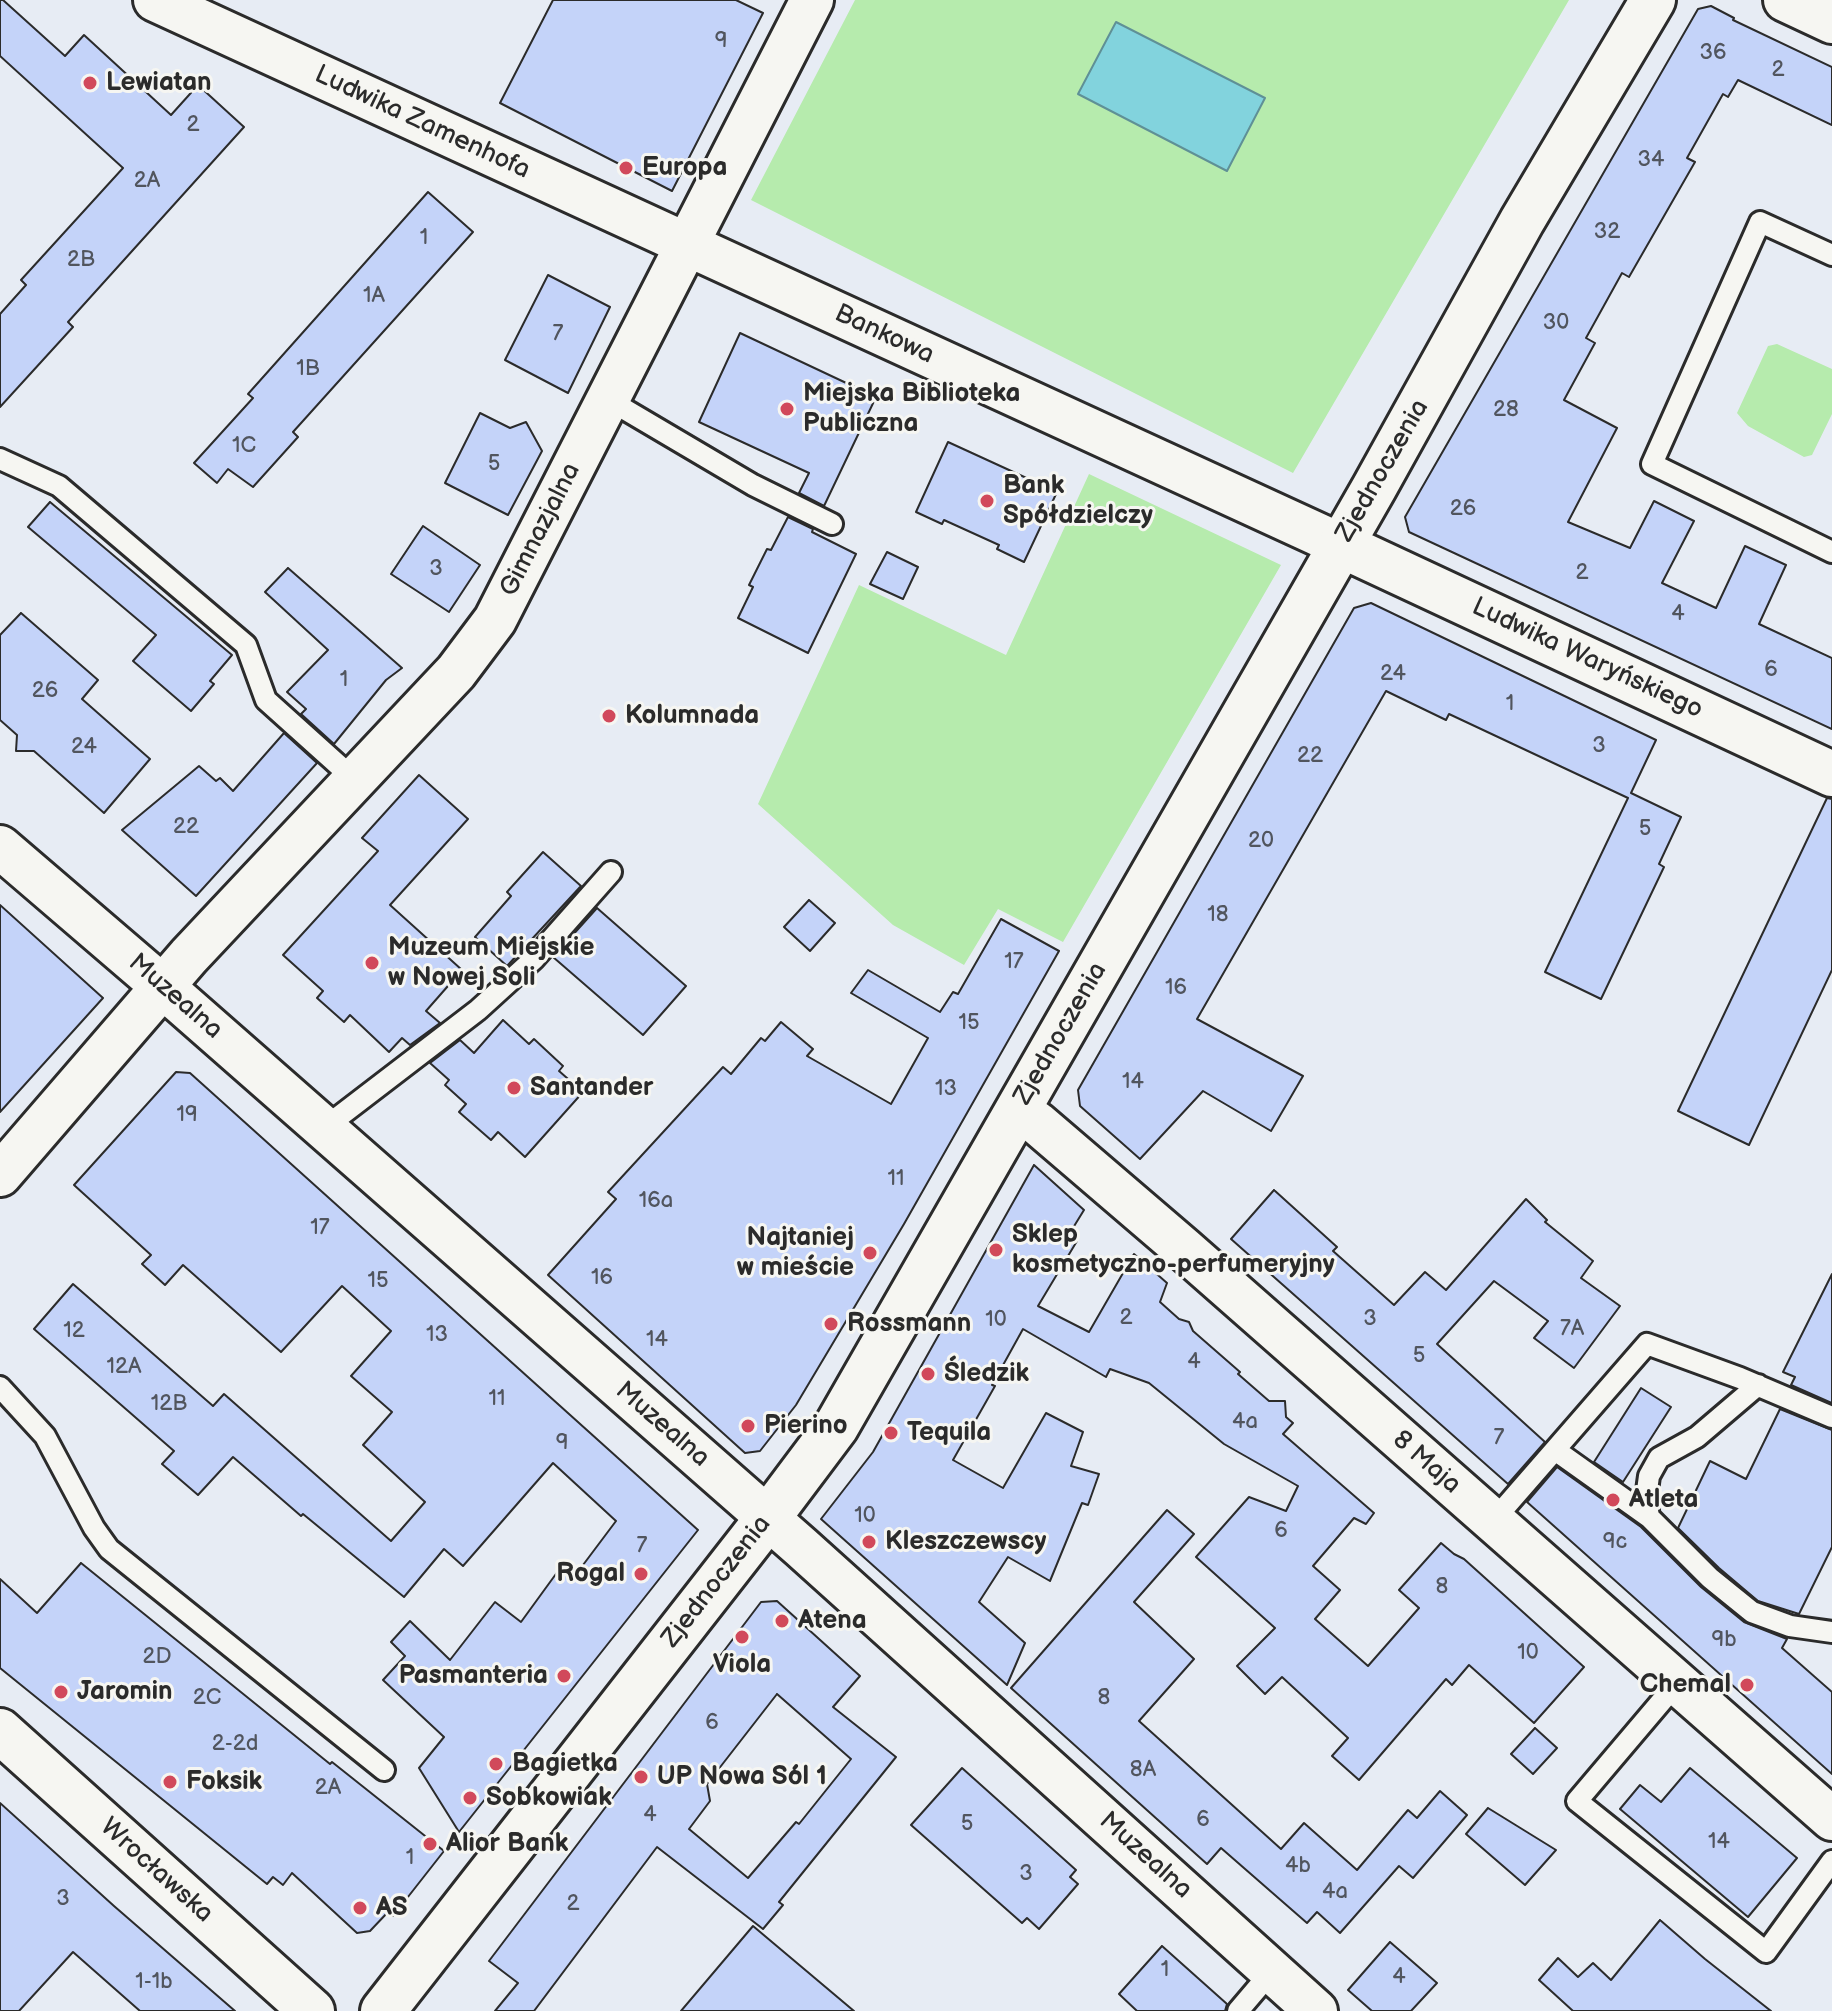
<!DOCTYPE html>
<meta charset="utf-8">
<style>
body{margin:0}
canvas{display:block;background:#e7ecf4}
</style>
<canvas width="1832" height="2011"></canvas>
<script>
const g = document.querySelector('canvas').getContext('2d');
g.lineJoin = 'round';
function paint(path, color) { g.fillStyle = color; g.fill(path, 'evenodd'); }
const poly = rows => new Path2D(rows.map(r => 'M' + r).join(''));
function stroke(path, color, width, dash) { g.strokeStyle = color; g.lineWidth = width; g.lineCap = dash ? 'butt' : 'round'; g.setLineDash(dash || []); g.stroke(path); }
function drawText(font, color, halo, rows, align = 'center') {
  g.font = font + ' "Balsamiq Sans",sans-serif'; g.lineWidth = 6; g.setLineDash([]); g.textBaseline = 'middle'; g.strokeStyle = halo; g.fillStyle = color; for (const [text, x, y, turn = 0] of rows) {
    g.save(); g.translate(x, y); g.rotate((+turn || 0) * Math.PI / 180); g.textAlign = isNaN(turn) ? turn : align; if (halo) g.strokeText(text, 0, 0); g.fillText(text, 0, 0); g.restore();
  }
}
paint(poly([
 [855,0,1569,0,1293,473,751,200],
 [1777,344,1832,369,1832,414,1812,455,1804,457,1748,426,1737,413,1768,346],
 [1089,474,1281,565,1063,942,998,909,964,965,893,925,758,804,859,585,1006,655]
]), '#b6ebad');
const water = poly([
 [1116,22,1265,98,1227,171,1078,94,1116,22]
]);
paint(water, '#82d3dd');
stroke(water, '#5f9096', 2);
const building = poly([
 [0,0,3,0,65,56,84,35,171,115,198,85,244,127,68,322,73,327,0,407,0,314,26,285,21,280,123,168,0,56,0,0],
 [553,0,736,0,763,13,672,191,500,103,553,0],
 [1711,6,1734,18,1733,20,1832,67,1832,125,1738,80,1728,97,1723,94,1687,158,1695,162,1629,277,1622,273,1586,338,1595,343,1564,400,1617,428,1568,522,1630,548,1654,501,1694,521,1662,583,1716,608,1745,546,1786,565,1759,624,1832,658,1832,729,1409,532,1405,517,1698,9,1711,6],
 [428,192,473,232,293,432,298,437,253,487,228,469,217,483,194,463,253,398,248,394,428,192],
 [548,275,610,307,568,393,505,360,548,275],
 [740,333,876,397,824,506,799,493,809,473,699,422,740,333],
 [480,413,510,428,526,422,542,451,508,515,445,483,480,413],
 [948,442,1057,492,1024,562,997,549,999,545,944,520,942,524,916,512,948,442],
 [50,502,232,655,210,681,214,684,191,711,133,661,156,635,28,527,50,502],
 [788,517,813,529,812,532,856,554,808,653,738,618,753,587,749,585,767,549,771,550,788,517],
 [423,526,480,565,449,612,391,574,423,526],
 [887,552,918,567,903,599,870,584,887,552],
 [288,568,402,668,386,680,334,744,301,714,306,709,287,692,328,650,265,592,288,568],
 [1371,603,1656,740,1631,793,1681,817,1659,864,1664,867,1601,999,1545,972,1628,798,1449,714,1446,720,1386,691,1197,1019,1303,1076,1271,1131,1203,1091,1140,1159,1080,1106,1078,1090,1354,608,1371,603],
 [21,613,98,680,82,699,150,759,104,813,34,751,16,751,17,735,0,720,0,635,21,613],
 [284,733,317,763,196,896,122,830,199,766,216,781,220,778,233,791,284,733],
 [419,775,468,819,390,905,462,970,426,1011,440,1023,410,1045,402,1038,389,1052,350,1015,344,1022,317,998,323,991,283,955,378,851,362,838,419,775],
 [1827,798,1832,799,1832,970,1749,1145,1678,1111,1827,798],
 [543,852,581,886,507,966,475,937,511,896,507,892,543,852],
 [809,900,835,923,810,951,784,927,809,900],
 [0,905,103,998,0,1112,0,905],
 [597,908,686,986,643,1035,553,957,597,908],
 [1001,919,1059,951,904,1224,796,1405,760,1451,745,1453,548,1275,616,1199,608,1192,723,1067,731,1074,761,1038,765,1041,781,1022,813,1049,807,1056,891,1104,928,1038,851,993,868,970,940,1012,953,992,958,994,1001,919],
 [503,1020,529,1044,534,1039,563,1066,559,1071,583,1092,525,1157,498,1132,491,1140,459,1112,466,1104,445,1085,449,1080,430,1063,460,1040,474,1053,503,1020],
 [176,1072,190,1073,698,1530,459,1832,419,1768,444,1737,383,1680,405,1656,391,1642,410,1621,450,1660,495,1602,521,1622,561,1567,574,1577,616,1521,553,1463,463,1566,444,1549,404,1597,303,1514,301,1516,233,1457,198,1495,162,1464,174,1451,34,1329,73,1284,213,1406,224,1394,391,1541,425,1502,363,1445,392,1412,351,1376,391,1331,342,1286,281,1352,183,1265,165,1285,142,1264,151,1255,74,1185,176,1072],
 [1034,1165,1084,1210,1068,1236,1077,1241,1038,1306,1089,1332,1134,1254,1167,1283,1160,1302,1179,1319,1189,1322,1193,1331,1240,1372,1238,1374,1269,1401,1285,1401,1286,1417,1293,1423,1283,1434,1374,1513,1366,1524,1354,1518,1313,1566,1340,1590,1315,1619,1368,1666,1419,1608,1399,1590,1441,1543,1454,1554,1464,1559,1584,1667,1534,1723,1469,1665,1452,1685,1446,1679,1359,1780,1332,1756,1348,1738,1282,1677,1265,1694,1237,1666,1275,1628,1196,1557,1249,1497,1286,1511,1298,1486,1224,1444,1149,1383,1110,1369,1106,1377,1023,1329,992,1385,995,1386,953,1460,1003,1488,1046,1413,1083,1432,1071,1466,1099,1474,1088,1505,1082,1503,1050,1581,1008,1557,979,1602,1025,1643,1007,1685,821,1519,873,1452,1034,1165],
 [1274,1190,1337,1247,1333,1251,1394,1305,1425,1272,1446,1290,1526,1199,1547,1220,1545,1222,1593,1261,1581,1278,1620,1306,1574,1368,1534,1338,1548,1321,1494,1281,1437,1344,1545,1442,1508,1484,1231,1239,1274,1190],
 [1832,1274,1832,1403,1791,1385,1795,1377,1783,1372,1832,1274],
 [1641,1388,1671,1407,1623,1482,1594,1462,1641,1388],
 [1780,1409,1832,1430,1832,1547,1799,1614,1758,1601,1719,1568,1678,1528,1710,1461,1746,1479,1780,1409],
 [1557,1467,1641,1527,1701,1587,1744,1622,1787,1639,1782,1648,1832,1692,1832,1774,1527,1502,1557,1467],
 [1167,1510,1194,1534,1134,1602,1194,1659,1139,1721,1281,1849,1304,1823,1357,1870,1408,1810,1417,1818,1440,1791,1467,1815,1413,1878,1399,1866,1340,1933,1317,1912,1307,1923,1221,1848,1207,1864,1011,1688,1167,1510],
 [81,1563,330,1764,332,1762,444,1851,393,1916,388,1912,370,1931,357,1933,292,1873,283,1885,273,1877,267,1884,0,1668,0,1579,37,1613,81,1563],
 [777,1601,860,1676,833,1707,896,1757,779,1902,783,1905,763,1929,657,1847,534,2011,495,2011,518,1983,489,1961,761,1602,777,1601],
 [777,1694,851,1759,799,1824,796,1822,748,1878,689,1829,710,1801,707,1784,777,1694],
 [1535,1728,1557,1748,1533,1774,1511,1754,1535,1728],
 [962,1768,1076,1870,1070,1877,1078,1884,1039,1929,1027,1918,1022,1923,911,1825,962,1768],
 [1690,1768,1797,1858,1748,1917,1620,1809,1640,1785,1661,1802,1690,1768],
 [0,1803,114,1906,235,2011,140,2011,73,1952,19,2011,0,2011,0,1803],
 [1488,1808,1556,1850,1525,1885,1466,1834,1488,1808],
 [1660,1920,1705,1959,1771,2011,1573,2011,1539,1980,1558,1958,1578,1977,1593,1963,1611,1980,1660,1920],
 [753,1926,854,2011,681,2011,753,1926],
 [1390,1942,1437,1983,1411,2011,1372,2011,1348,1990,1390,1942],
 [1162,1946,1227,2004,1225,2011,1137,2011,1119,1994,1162,1946]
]);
paint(building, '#c4d3f9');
stroke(building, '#2b2b2b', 2);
const lane = poly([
 [1832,255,1760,222,1652,464,1832,552],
 [609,400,753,485,832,524],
 [0,459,59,486,246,645,266,700,355,780],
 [324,1128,478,1010,534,959,611,872],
 [1758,1385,1697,1437,1659,1458,1649,1476,1646,1498,1649,1517,1710,1578,1752,1612,1790,1626,1832,1632],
 [0,1387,45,1436,94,1528,109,1549,384,1770],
 [1555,1450,1649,1517],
 [1493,1521,1647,1344,1740,1378,1832,1417],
 [1677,1683,1577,1801,1766,1952,1832,1861],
 [1238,2011,1272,1971]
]);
const street = poly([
 [155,0,1341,545],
 [1785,0,1832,22],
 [0,847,162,986,801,1547,1316,2011],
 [1018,1110,1037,1123,1184,1249,1832,1819],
 [0,1175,189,956,456,672,495,620,812,0]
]);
const secondary = poly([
 [1341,545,1832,774],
 [0,1731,312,2011],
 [383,2011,767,1519,836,1427,1374,488,1522,221,1653,0]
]);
stroke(lane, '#2b2b2b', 26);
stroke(street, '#2b2b2b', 48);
stroke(secondary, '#2b2b2b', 50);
stroke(lane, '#f6f6f2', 20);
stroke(street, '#f6f6f2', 42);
stroke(secondary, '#f6f6f2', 44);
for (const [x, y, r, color] of [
 [90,83,8,"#d1495b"],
 [626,168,8,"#d1495b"],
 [787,409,8,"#d1495b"],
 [987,501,8,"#d1495b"],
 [609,716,8,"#d1495b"],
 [372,963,8,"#d1495b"],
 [514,1088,8,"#d1495b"],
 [996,1250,8,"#d1495b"],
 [870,1253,8,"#d1495b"],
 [831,1324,8,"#d1495b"],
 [928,1374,8,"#d1495b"],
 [748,1426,8,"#d1495b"],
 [891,1433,8,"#d1495b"],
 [1613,1500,8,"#d1495b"],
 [869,1542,8,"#d1495b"],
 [641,1574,8,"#d1495b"],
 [782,1621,8,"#d1495b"],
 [742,1637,8,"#d1495b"],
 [564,1676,8,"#d1495b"],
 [1747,1685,8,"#d1495b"],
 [61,1692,8,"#d1495b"],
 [496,1764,8,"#d1495b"],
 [641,1777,8,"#d1495b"],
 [170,1782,8,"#d1495b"],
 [470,1798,8,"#d1495b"],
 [430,1844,8,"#d1495b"],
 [360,1908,8,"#d1495b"]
]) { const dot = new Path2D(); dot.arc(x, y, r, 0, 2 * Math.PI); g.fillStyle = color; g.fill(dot); stroke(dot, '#f6f6f2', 3); }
drawText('22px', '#51555e', null, [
 ["9",721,41],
 ["36",1713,53],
 ["2",1778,70],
 ["2",193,125],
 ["34",1651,160],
 ["2A",147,181],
 ["32",1607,232],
 ["1",424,238],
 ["2B",81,260],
 ["1A",374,296],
 ["30",1556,323],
 ["7",558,334],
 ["1B",308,369],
 ["28",1506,410],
 ["1C",244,446],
 ["5",494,464],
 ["26",1463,509],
 ["3",436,569],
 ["2",1582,573],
 ["4",1678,614],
 ["6",1771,670],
 ["24",1393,674],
 ["1",344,680],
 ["26",45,691],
 ["1",1510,704],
 ["3",1599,746],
 ["24",84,747],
 ["22",1310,756],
 ["22",186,827],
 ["5",1645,829],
 ["20",1261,841],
 ["18",1218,915],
 ["17",1014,962],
 ["16",1176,988],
 ["15",969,1023],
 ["14",1133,1082],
 ["13",946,1089],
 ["19",187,1115],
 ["11",896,1179],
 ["16a",656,1201],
 ["17",320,1228],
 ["16",602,1278],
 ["15",378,1281],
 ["2",1126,1318],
 ["3",1370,1319],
 ["10",996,1320],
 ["7A",1572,1329],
 ["12",74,1331],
 ["13",437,1335],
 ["14",657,1340],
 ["5",1419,1356],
 ["4",1194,1362],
 ["12A",124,1367],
 ["11",497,1399],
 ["12B",169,1404],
 ["4a",1245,1422],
 ["7",1499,1438],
 ["9",562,1443],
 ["10",865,1516],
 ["6",1281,1531],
 ["9c",1615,1542],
 ["7",642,1546],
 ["8",1442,1587],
 ["9b",1724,1640],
 ["10",1528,1653],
 ["2D",157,1657],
 ["2C",207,1698],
 ["8",1104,1698],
 ["6",712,1723],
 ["2-2d",235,1744],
 ["8A",1143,1770],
 ["2A",328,1788],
 ["4",650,1815],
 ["6",1203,1820],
 ["5",967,1824],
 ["14",1719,1842],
 ["1",410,1858],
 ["4b",1298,1866],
 ["3",1026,1874],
 ["4a",1335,1892],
 ["3",63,1899],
 ["2",573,1904],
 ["1",1165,1970],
 ["4",1399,1977],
 ["1-1b",154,1982]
]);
drawText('bold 26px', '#2b2b2b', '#f6f6f2', [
 ["Lewiatan",106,83],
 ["Europa",642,168],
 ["Miejska Biblioteka",803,394],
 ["Publiczna",803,424],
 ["Bank",1003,486],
 ["Spółdzielczy",1003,516],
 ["Kolumnada",625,716],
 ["Muzeum Miejskie",388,948],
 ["w Nowej Soli",388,978],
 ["Santander",530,1088],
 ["Sklep",1012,1235],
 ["kosmetyczno-perfumeryjny",1012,1265],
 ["Najtaniej",854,1238,"right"],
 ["w mieście",854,1268,"right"],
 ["Rossmann",847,1324],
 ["Śledzik",944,1374],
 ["Pierino",764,1426],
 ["Tequila",907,1433],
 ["Atleta",1629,1500],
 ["Kleszczewscy",885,1542],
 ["Rogal",625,1574,"right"],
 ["Atena",798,1621],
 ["Viola",742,1665,"center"],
 ["Pasmanteria",548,1676,"right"],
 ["Chemal",1731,1685,"right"],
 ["Jaromin",77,1692],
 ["Bagietka",512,1764],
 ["UP Nowa Sól 1",657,1777],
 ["Foksik",186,1782],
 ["Sobkowiak",486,1798],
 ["Alior Bank",446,1844],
 ["AS",376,1908]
], 'left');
drawText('26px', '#2b2b2b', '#f6f6f2', [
 ["Ludwika Zamenhofa",422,123,25],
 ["Bankowa",884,335,25],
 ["Zjednoczenia",1383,471,-60],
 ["Gimnazjalna",541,530,-63],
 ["Ludwika Waryńskiego",1587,659,25],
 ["Muzealna",175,997,41],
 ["Zjednoczenia",1061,1034,-60],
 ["Muzealna",662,1425,41],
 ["8 Maja",1426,1463,41],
 ["Zjednoczenia",717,1582,-52],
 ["Muzealna",1145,1856,42],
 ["Wrocławska",156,1871,42]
]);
</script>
